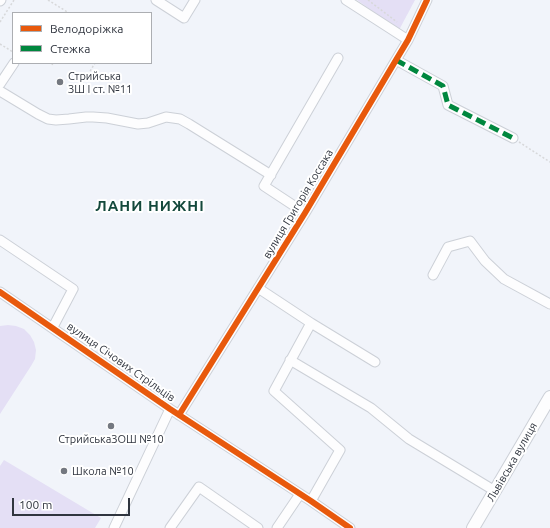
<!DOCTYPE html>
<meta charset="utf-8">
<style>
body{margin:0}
#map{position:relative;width:550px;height:528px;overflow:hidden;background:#f1f4fa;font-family:Ubuntu,sans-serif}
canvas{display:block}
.legend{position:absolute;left:12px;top:12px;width:140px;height:52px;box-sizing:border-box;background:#fff;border:1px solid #acaeb2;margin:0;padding:5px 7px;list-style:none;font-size:12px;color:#30353f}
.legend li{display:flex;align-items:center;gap:8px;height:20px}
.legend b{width:20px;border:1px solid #acaeb2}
.scale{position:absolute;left:12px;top:498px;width:118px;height:18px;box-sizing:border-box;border:2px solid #30353f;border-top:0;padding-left:5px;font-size:12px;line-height:14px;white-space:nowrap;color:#30353f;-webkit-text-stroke:3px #fff;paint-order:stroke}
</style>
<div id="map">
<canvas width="550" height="528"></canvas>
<ul class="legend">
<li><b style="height:5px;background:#e8590c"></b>Велодоріжка</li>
<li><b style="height:5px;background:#00873e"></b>Стежка</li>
</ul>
<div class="scale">100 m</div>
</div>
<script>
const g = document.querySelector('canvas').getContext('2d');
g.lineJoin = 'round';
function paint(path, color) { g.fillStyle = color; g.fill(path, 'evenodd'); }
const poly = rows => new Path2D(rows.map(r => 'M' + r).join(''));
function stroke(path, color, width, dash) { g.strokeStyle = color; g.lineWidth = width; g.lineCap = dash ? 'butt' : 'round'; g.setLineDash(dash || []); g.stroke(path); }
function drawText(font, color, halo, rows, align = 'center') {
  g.font = font + ' Ubuntu,sans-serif'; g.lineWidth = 4; g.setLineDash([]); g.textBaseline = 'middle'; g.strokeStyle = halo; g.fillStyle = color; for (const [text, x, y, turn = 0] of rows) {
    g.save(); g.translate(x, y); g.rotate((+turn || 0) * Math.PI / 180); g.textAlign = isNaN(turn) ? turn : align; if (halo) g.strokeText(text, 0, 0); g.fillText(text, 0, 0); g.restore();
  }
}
paint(poly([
 [357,0,415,0,399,30],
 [8,325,16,326,24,329,30,335,34,342,36,350,35,359,31,366,0,414,0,326],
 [4,460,101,518,95,528,0,528,0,466]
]), '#e4dff5');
const minor = poly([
 [156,0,184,18,195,0],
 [346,0,408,40],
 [0,1,1,0],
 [396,60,443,86,448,105,513,138],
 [0,84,14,63],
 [0,91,38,114,48,119,56,120,69,119,86,117,93,117,107,118,138,124,148,123,166,117,180,119,189,124,271,175],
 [305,213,264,186,338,58],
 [0,240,73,289,53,327],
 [433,275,448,247,470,241,485,261,504,279,550,304],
 [258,288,311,323,274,391,340,450,311,501],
 [0,292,170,409,311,501,350,528],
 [311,323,375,362],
 [290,360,371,408,409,439,495,491],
 [179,415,305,213,396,60,408,40,427,0],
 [114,528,170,409],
 [170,528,199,487,258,528],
 [277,528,300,494]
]);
const major = poly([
 [473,528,550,397]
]);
stroke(minor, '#ccd0d7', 11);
stroke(major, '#ccd0d7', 14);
stroke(poly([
 [48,0,69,13],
 [368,0,397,22],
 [0,22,14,0],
 [0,44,13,52],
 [52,65,53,63],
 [86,78,95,63],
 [519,142,550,162]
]), '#d7d8da', 1.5, [2, 2]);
stroke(minor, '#fdfdfe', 9);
stroke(major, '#fdfdfe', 12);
stroke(poly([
 [396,60,443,86,448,105,513,138]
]), '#00873e', 5, [10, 5]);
stroke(poly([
 [0,292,170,409,311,501,350,528],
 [179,415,305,213,396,60,408,40,427,0]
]), '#e8590c', 6);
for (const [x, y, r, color] of [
 [60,82,4,"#747880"],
 [111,426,4,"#747880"],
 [64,471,4,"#747880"]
]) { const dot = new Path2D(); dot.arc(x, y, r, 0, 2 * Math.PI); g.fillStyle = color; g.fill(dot); stroke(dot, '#fff', 1.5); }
drawText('11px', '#30353f', '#fff', [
 ["Стрийська",68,76],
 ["ЗШ I ст. №11",68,89],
 ["СтрийськаЗОШ №10",111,439,"center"],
 ["Школа №10",72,471]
], 'left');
drawText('11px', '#30353f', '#fff', [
 ["вулиця Григорія Коссака",298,204,-59],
 ["вулиця Січових Стрільців",121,362,35],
 ["Львівська вулиця",512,462,-60]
]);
g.letterSpacing = '1px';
drawText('bold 15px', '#14493c', '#fff', [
 ["ЛАНИ НИЖНІ",150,206]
]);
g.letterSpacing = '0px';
</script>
